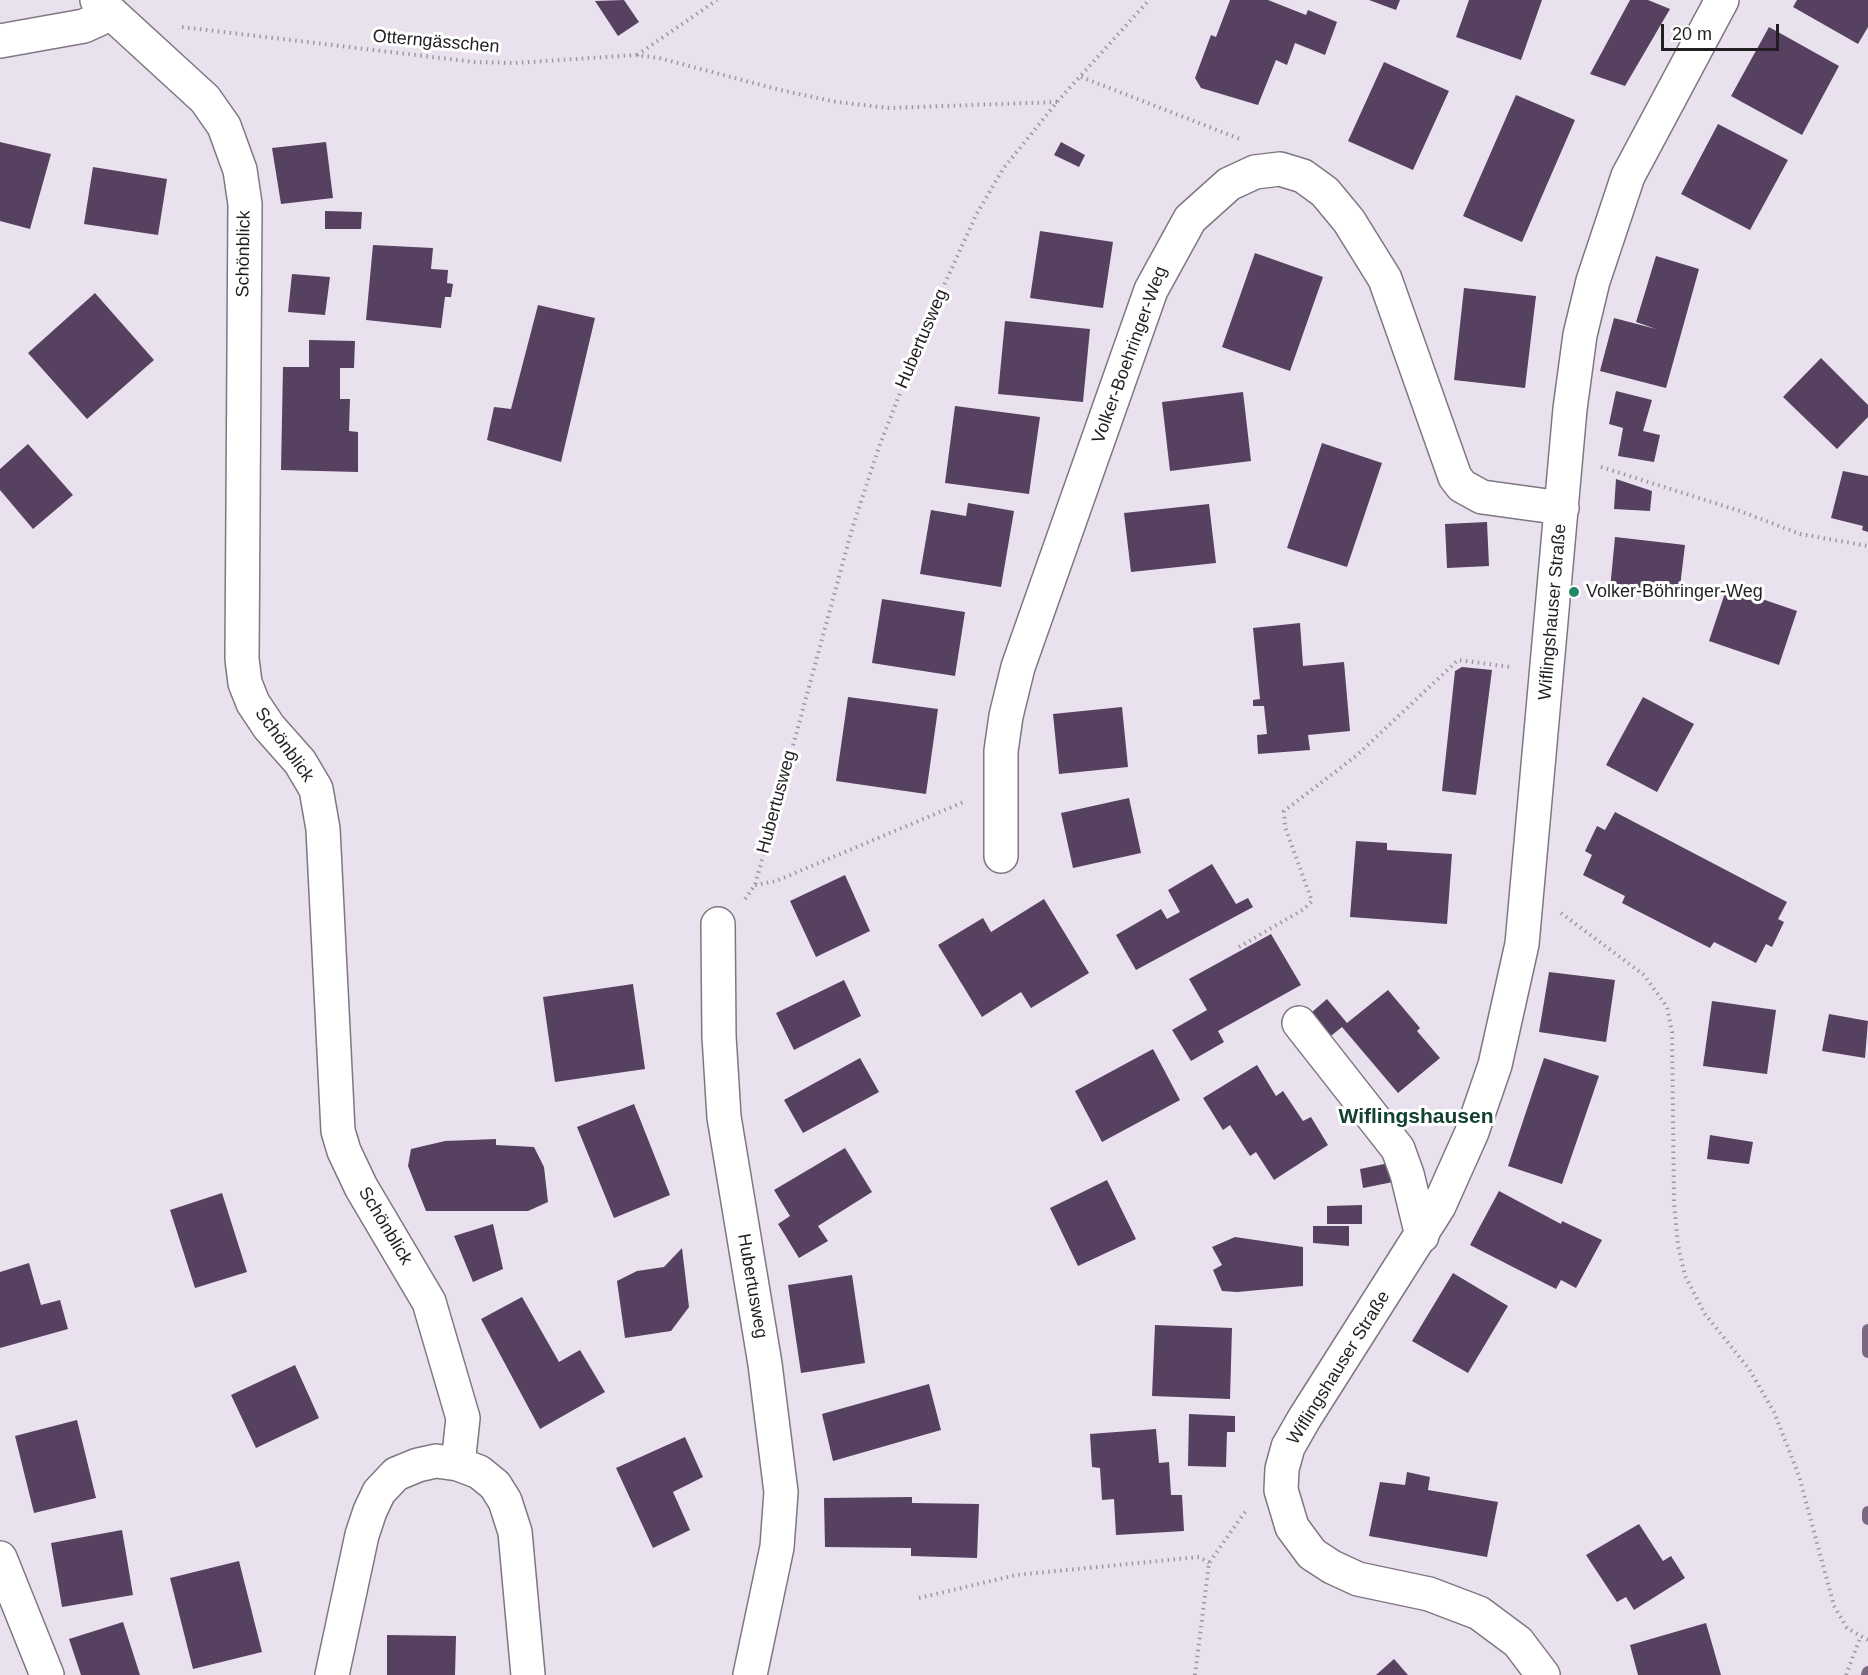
<!DOCTYPE html>
<meta charset="utf-8">
<style>
body{margin:0}
#map{position:relative;width:1868px;height:1675px;overflow:hidden;background:#eae1ee;font-family:Arial,sans-serif}
canvas{display:block}
.scale{position:absolute;left:1661px;top:24px;width:118px;height:27px;box-sizing:border-box;border:3px solid #221f23;border-top:0;padding-left:8px;font-size:18px;line-height:21px;white-space:nowrap;color:#221f23;-webkit-text-stroke:4px #fff;paint-order:stroke}
</style>
<div id="map">
<canvas width="1868" height="1675"></canvas>
<div class="scale">20 m</div>
</div>
<script>
const g = document.querySelector('canvas').getContext('2d');
g.lineJoin = 'round';
const poly = rows => new Path2D(rows.map(r => 'M' + r).join(''));
function stroke(path, color, width, dash) { g.strokeStyle = color; g.lineWidth = width; g.lineCap = dash ? 'butt' : 'round'; g.setLineDash(dash || []); g.stroke(path); }
function paint(path, color) { g.fillStyle = color; g.fill(path, 'evenodd'); }
function drawText(font, color, halo, rows, align = 'center') {
  g.font = font + ' Arial,sans-serif'; g.lineWidth = 6; g.setLineDash([]); g.textBaseline = 'middle'; g.strokeStyle = halo; g.fillStyle = color; for (const [text, x, y, turn = 0] of rows) {
    g.save(); g.translate(x, y); g.rotate((+turn || 0) * Math.PI / 180); g.textAlign = isNaN(turn) ? turn : align; if (halo) g.strokeText(text, 0, 0); g.fillText(text, 0, 0); g.restore();
  }
}
stroke(poly([
 [1868,1330,1868,1352],
 [1868,1512,1868,1519],
 [1867,1675,1868,1672]
]), '#7b6984', 12);
paint(poly([
 [624,0,639,22,618,36,595,1],
 [1230,0,1268,0,1306,15,1308,10,1337,22,1325,55,1295,43,1287,65,1276,60,1258,105,1201,88,1195,78,1211,35,1216,37],
 [1369,0,1400,0,1396,10],
 [1469,0,1542,0,1521,60,1456,37],
 [1630,0,1648,0,1670,9,1625,86,1590,74],
 [1797,0,1868,0,1868,27,1858,44,1793,7],
 [1769,27,1839,66,1802,135,1731,96],
 [1384,62,1449,91,1413,170,1348,141],
 [1516,95,1575,120,1522,242,1463,216],
 [1718,124,1788,160,1750,230,1681,194],
 [0,142,51,154,30,229,0,221],
 [326,142,333,198,281,204,272,148],
 [1061,142,1085,155,1079,167,1054,155],
 [93,167,167,179,158,235,84,224],
 [325,211,362,212,361,229,325,229],
 [1040,231,1113,242,1103,308,1030,298],
 [373,245,433,248,431,269,448,270,447,283,453,284,451,297,445,297,441,328,366,320],
 [1255,253,1323,277,1290,371,1222,347],
 [1656,256,1699,269,1666,388,1600,371,1614,318,1656,329,1636,322],
 [292,274,330,277,325,315,288,312],
 [1464,288,1536,296,1525,388,1454,380],
 [95,293,154,360,87,419,28,353],
 [538,305,595,318,561,462,487,440,494,407,511,409],
 [1005,321,1090,329,1083,402,998,394],
 [309,340,355,341,354,368,340,368,340,399,350,399,349,431,358,432,358,472,281,470,283,367,309,367],
 [1821,358,1868,405,1868,417,1837,449,1783,397],
 [1616,391,1652,400,1643,431,1660,435,1654,462,1618,456,1623,428,1609,424],
 [1243,392,1251,461,1170,471,1162,402],
 [955,406,1040,417,1029,494,945,483],
 [1322,443,1382,463,1347,567,1287,548],
 [28,444,73,495,33,529,0,490,0,469],
 [1843,471,1868,476,1868,532,1862,530,1863,526,1831,518],
 [1616,479,1652,491,1650,511,1614,509],
 [968,503,1014,511,1001,587,920,574,931,510,966,516],
 [1209,504,1216,563,1131,572,1124,513],
 [1487,522,1489,566,1447,568,1445,524],
 [1615,537,1685,545,1679,595,1610,589],
 [1727,587,1797,611,1779,665,1709,641],
 [882,599,965,612,955,676,872,663],
 [1300,623,1303,666,1344,662,1350,731,1308,735,1310,750,1258,754,1257,735,1267,734,1264,706,1253,706,1253,700,1260,699,1253,628],
 [1462,667,1492,670,1476,795,1442,791,1455,671],
 [848,697,938,709,926,794,836,781],
 [1643,697,1694,724,1657,792,1606,765],
 [1122,707,1128,767,1059,774,1053,714],
 [1129,798,1141,853,1073,868,1061,813],
 [1615,812,1787,902,1778,919,1784,922,1772,947,1766,944,1756,963,1714,942,1710,948,1622,903,1625,896,1583,875,1592,855,1585,851,1597,826,1605,830],
 [1356,841,1387,843,1387,850,1452,854,1447,924,1350,917],
 [1212,864,1236,904,1248,898,1253,907,1136,970,1116,935,1161,909,1167,919,1180,912,1168,890],
 [845,875,870,931,816,957,790,901],
 [1044,899,1089,973,1031,1008,1021,992,982,1017,938,945,983,918,991,932],
 [1271,934,1301,985,1218,1031,1224,1042,1191,1061,1172,1030,1207,1010,1189,979],
 [1549,972,1615,980,1606,1042,1539,1032],
 [844,980,861,1016,794,1050,776,1013],
 [633,984,645,1069,555,1082,543,997],
 [1388,990,1420,1028,1417,1031,1440,1058,1398,1093,1342,1027,1322,1043,1304,1019,1327,999,1347,1023],
 [1712,1001,1776,1010,1767,1074,1703,1066],
 [1829,1014,1868,1021,1865,1058,1822,1051],
 [1153,1049,1180,1100,1102,1142,1075,1091],
 [860,1058,879,1092,803,1133,784,1100],
 [1544,1058,1599,1076,1562,1184,1508,1166],
 [1257,1065,1276,1096,1283,1091,1303,1121,1311,1117,1328,1145,1274,1180,1256,1152,1250,1156,1230,1125,1223,1130,1203,1098],
 [634,1104,670,1195,614,1218,577,1127],
 [1710,1135,1753,1142,1749,1164,1707,1159],
 [496,1139,496,1145,534,1147,544,1167,548,1202,528,1211,426,1211,408,1166,411,1149,445,1141],
 [845,1148,872,1192,818,1226,828,1241,799,1258,778,1224,790,1216,774,1190],
 [1394,1162,1398,1181,1363,1188,1360,1169],
 [1107,1180,1136,1239,1078,1266,1050,1208],
 [1499,1191,1561,1224,1562,1221,1602,1240,1576,1288,1561,1280,1556,1289,1470,1245],
 [222,1193,247,1272,195,1288,170,1210],
 [1362,1205,1362,1224,1327,1224,1327,1206],
 [493,1224,503,1269,473,1282,454,1236],
 [1313,1226,1349,1226,1349,1246,1313,1243],
 [1235,1237,1303,1247,1303,1286,1237,1292,1222,1291,1213,1270,1222,1265,1212,1247],
 [682,1248,689,1307,671,1331,625,1338,617,1281,637,1271,664,1267],
 [29,1263,41,1305,60,1300,68,1329,0,1348,0,1272],
 [1453,1273,1508,1306,1468,1373,1412,1341],
 [852,1275,865,1363,801,1373,788,1285],
 [522,1297,559,1362,580,1350,605,1392,540,1429,481,1319],
 [1155,1325,1232,1328,1230,1399,1152,1396],
 [295,1365,319,1418,256,1448,231,1395],
 [929,1384,941,1430,833,1461,822,1414],
 [1189,1414,1235,1416,1235,1432,1227,1432,1226,1467,1188,1466],
 [77,1420,96,1498,34,1513,15,1436],
 [1156,1429,1159,1463,1169,1462,1171,1495,1182,1495,1184,1531,1116,1535,1114,1499,1102,1500,1100,1468,1092,1467,1090,1434],
 [685,1437,703,1477,673,1492,690,1530,653,1548,616,1468],
 [1407,1472,1430,1477,1428,1490,1498,1502,1487,1557,1369,1536,1380,1482,1405,1485],
 [912,1497,912,1503,979,1504,977,1558,911,1556,911,1548,825,1547,824,1498],
 [1639,1524,1663,1561,1671,1556,1685,1578,1634,1610,1626,1597,1617,1602,1586,1555],
 [122,1530,133,1595,62,1607,51,1543],
 [239,1561,262,1652,193,1669,170,1578],
 [123,1622,140,1675,81,1675,69,1639],
 [1706,1623,1721,1675,1638,1675,1630,1645],
 [387,1635,456,1636,455,1675,387,1675],
 [1394,1659,1408,1675,1376,1675]
]), '#564161');
const minor = poly([
 [97,0,205,99,224,126,240,170,245,204,242,659,245,683,253,703,269,727,300,762,316,789,323,829,338,1131,344,1151,361,1187,429,1302,463,1418,458,1464],
 [0,41,84,26,110,14],
 [1001,856,1001,751,1006,716,1018,667,1151,290,1190,219,1229,184,1255,172,1280,169,1303,176,1325,192,1349,221,1385,279,1455,477,1462,486,1482,497,1562,508],
 [718,924,719,1036,724,1117,765,1364,781,1492,777,1547,750,1675],
 [1299,1023,1398,1149,1407,1174,1422,1236],
 [0,1558,47,1675],
 [332,1675,362,1535,370,1511,379,1492,396,1474,418,1465,436,1461,458,1464,479,1472,495,1485,505,1501,515,1532,528,1675],
 [1543,1675,1518,1642,1479,1613,1429,1594,1358,1579,1332,1567,1312,1554,1292,1527,1281,1490,1282,1469,1288,1447,1304,1419,1439,1206,1472,1132,1495,1065,1522,944,1570,409,1580,335,1593,281,1628,176,1722,0]
]);
stroke(minor, '#7e7782', 36);
stroke(poly([
 [182,27,474,62,515,63,636,55,659,58,780,90,837,102,889,108,1057,102],
 [637,55,717,0],
 [1081,77,1240,139],
 [1601,467,1740,511,1800,534,1868,546],
 [755,885,776,881,966,801],
 [745,899,755,885,852,529,879,447,930,316,976,215,1003,169,1057,102,1149,0],
 [1561,913,1644,975,1667,1007,1672,1032,1674,1203,1678,1245,1685,1276,1705,1314,1749,1369,1774,1412,1799,1476,1834,1606,1847,1628,1868,1640],
 [1239,947,1304,909,1312,901,1285,827,1284,811,1356,756,1458,660,1511,667],
 [919,1598,1016,1575,1199,1557,1209,1563],
 [1195,1675,1209,1563,1247,1509],
 [1846,1675,1860,1638]
]), '#9e97a1', 4, [1.5, 4.5]);
stroke(minor, '#fff', 33);
for (const [x, y, r, color] of [
 [1574,592,6,"#228964"]
]) { const dot = new Path2D(); dot.arc(x, y, r, 0, 2 * Math.PI); g.fillStyle = color; g.fill(dot); stroke(dot, '#fff', 2); }
drawText('18px', '#221f23', '#fff', [
 ["Otterngässchen",436,42,5],
 ["Schönblick",244,254,-89],
 ["Hubertusweg",922,339,-67],
 ["Volker-Boehringer-Weg",1130,355,-70],
 ["Wiflingshauser Straße",1553,612,-85],
 ["Schönblick",284,745,54],
 ["Hubertusweg",777,802,-75],
 ["Schönblick",385,1226,59],
 ["Hubertusweg",752,1286,80],
 ["Wiflingshauser Straße",1339,1368,-58]
]);
drawText('18px', '#221f23', '#fff', [
 ["Volker-Böhringer-Weg",1586,592]
], 'left');
drawText('bold 21px', '#134230', '#fff', [
 ["Wiflingshausen",1416,1117]
]);
</script>
